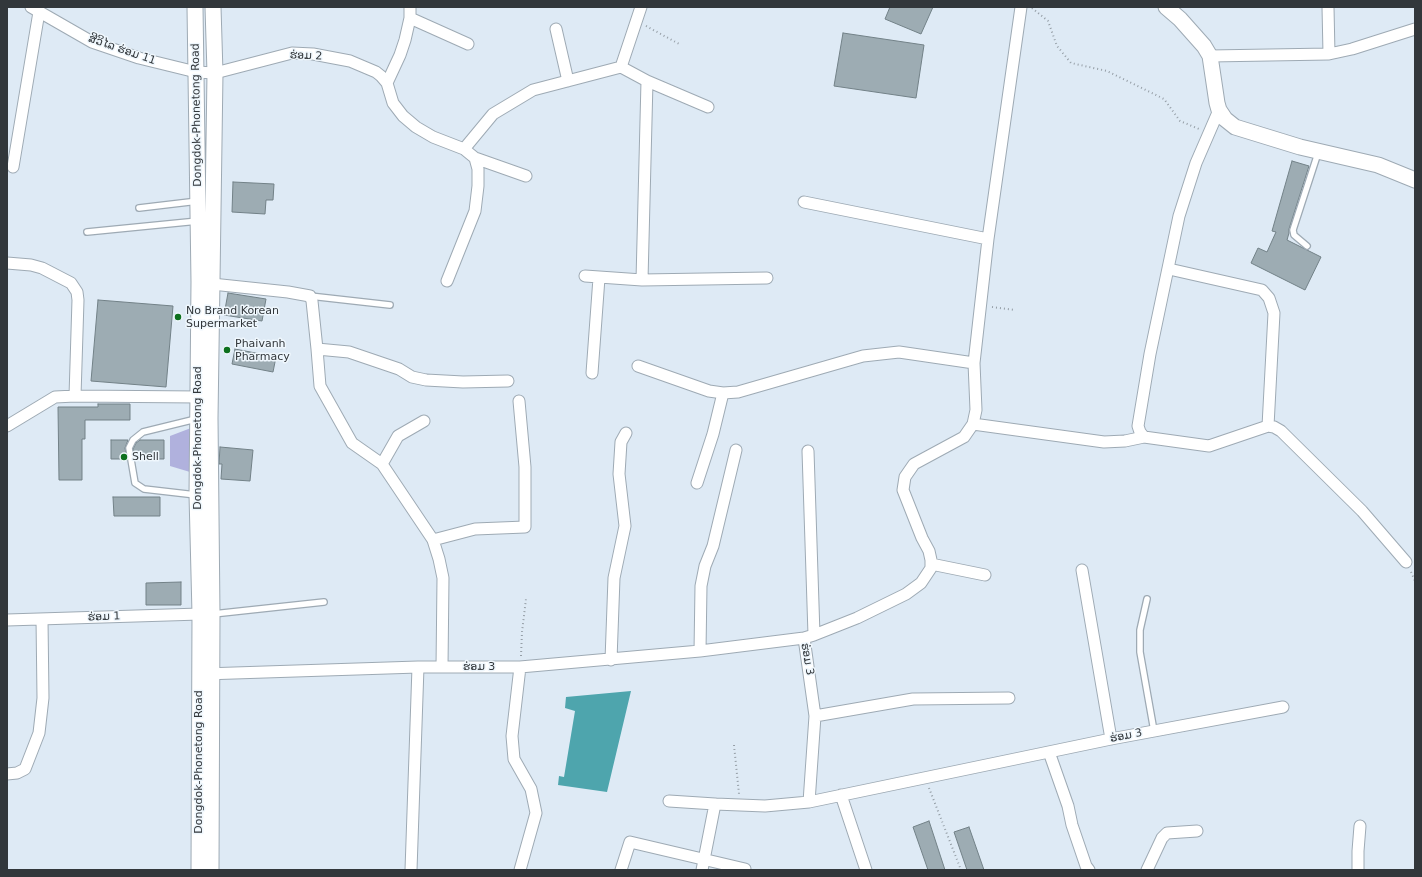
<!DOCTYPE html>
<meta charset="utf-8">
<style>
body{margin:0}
#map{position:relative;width:1422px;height:877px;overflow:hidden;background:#deeaf5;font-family:"DejaVu Sans",sans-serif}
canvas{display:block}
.frame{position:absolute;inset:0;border:8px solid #32373b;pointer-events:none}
</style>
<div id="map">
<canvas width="1422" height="877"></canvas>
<div class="frame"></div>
</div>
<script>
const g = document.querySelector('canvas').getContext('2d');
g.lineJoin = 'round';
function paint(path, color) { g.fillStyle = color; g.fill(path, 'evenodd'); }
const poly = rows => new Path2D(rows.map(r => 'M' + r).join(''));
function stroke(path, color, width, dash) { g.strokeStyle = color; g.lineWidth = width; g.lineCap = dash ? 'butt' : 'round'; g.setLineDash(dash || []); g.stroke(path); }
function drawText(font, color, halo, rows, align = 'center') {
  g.font = font + ' "DejaVu Sans","Noto Sans Lao",sans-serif'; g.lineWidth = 3; g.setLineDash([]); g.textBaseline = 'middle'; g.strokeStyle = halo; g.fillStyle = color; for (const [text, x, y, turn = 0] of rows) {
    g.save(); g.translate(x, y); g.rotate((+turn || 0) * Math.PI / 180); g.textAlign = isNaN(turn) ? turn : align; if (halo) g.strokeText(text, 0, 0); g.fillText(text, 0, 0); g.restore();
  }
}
paint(poly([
 [191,428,190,472,170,466,170,436]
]), '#b0b1dd');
paint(poly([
 [631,691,607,792,558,785,559,776,564,777,575,711,565,708,566,697]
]), '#4ea5ad');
const building = poly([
 [890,7,933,7,921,34,885,19,890,7],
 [843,33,924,45,916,98,834,86,843,33],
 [1292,161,1309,166,1289,229,1289,233,1287,240,1321,257,1305,290,1251,263,1258,248,1267,252,1276,232,1272,231,1292,161],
 [233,182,274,184,273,200,266,200,265,214,232,212,233,182],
 [228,293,266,299,262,321,224,315,228,293],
 [98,300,173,306,166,387,91,381,98,300],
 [235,349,276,357,273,372,232,364,235,349],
 [98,404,130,404,130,420,85,420,85,439,82,439,82,480,59,480,58,407,98,407,98,404],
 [111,440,128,440,125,448,127,459,111,459,111,440],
 [140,440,164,440,164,459,135,459,133,449,136,443,140,440],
 [220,447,253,450,250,481,221,479,222,464,219,464,220,447],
 [113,497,160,497,160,516,114,516,113,497],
 [181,582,181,605,146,605,146,583,181,582],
 [929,821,945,870,928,870,913,827,929,821],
 [969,827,984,870,967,870,954,832,969,827]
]);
paint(building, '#9dacb3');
stroke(building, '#728187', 1);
const lane = poly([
 [139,208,198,201],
 [87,232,198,221],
 [1307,246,1294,235,1293,230,1318,153],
 [310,296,390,305],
 [196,495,144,489,135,483,129,448,133,440,143,432,196,419],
 [1147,599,1140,630,1140,652,1154,731],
 [213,614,324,602]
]);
const street = poly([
 [31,7,92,42,139,58,196,72,215,73,292,53,313,54,350,61,376,72,381,76,387,83],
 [410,7,410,18,405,40,400,55,387,83,393,103,403,116,416,127,433,137,464,149,475,158,526,176],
 [1328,7,1329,54],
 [410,18,468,44],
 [556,29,568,81],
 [1210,56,1329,54,1352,49,1415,29],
 [621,67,641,7],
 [1219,110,1196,163,1179,216,1150,354,1138,426,1140,432,1144,437,1209,446,1268,426,1274,427,1281,431,1362,511,1406,562],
 [464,149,493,114,533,90,621,67,647,81,708,107],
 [13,167,39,12],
 [804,202,988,239],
 [7,263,31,265,42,268,71,283,77,292,78,300,75,396],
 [1169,269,1262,290,1269,298,1274,313,1268,426],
 [585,276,642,280,767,278],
 [642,280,647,81],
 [447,281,475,211,478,186,478,169,475,158],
 [212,284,288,292,310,296,312,301,317,349,320,386,352,443,382,464,433,540,439,559,443,578,442,667],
 [317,349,349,352,399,369,412,377,426,380,463,382,508,381],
 [638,366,709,391,723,393,738,392,863,356,899,352,974,363],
 [592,373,599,278],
 [973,424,1104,442,1125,441,1144,437],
 [7,426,55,397,75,396,199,397],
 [808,451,814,635],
 [382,464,398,436,424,421],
 [697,483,713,434,723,393],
 [433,540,475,529,525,527,525,467,519,401],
 [931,564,985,575],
 [1082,570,1111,739],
 [7,620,200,614],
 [804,638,815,716,809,802,1111,739,1283,707],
 [700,651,701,586,705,566,713,546,736,450],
 [611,660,614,578,625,526,619,474,621,442,626,433],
 [520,667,512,736,514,759,531,789,536,813,520,870],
 [204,674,418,667,520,667,700,651,804,638,814,635,857,618,906,594,921,583,931,568,931,560,929,551,922,538,903,490,905,477,914,464,964,437,973,424,976,410,974,363,988,239,1021,7],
 [815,716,913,699,1009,698],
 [1049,752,1068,806,1072,825,1086,866,1089,870],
 [7,774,17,773,25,769,39,733,43,698,42,619],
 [841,795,866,870],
 [669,801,715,804,765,806,809,802],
 [411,870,418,667],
 [621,870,630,842,745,869],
 [702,870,715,804],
 [1147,870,1162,838,1167,833,1197,831],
 [1358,870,1358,851,1360,826]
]);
const secondary = poly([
 [195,7,199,282,197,495,200,614,199,870],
 [1166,7,1180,19,1204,46,1210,56,1217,103,1219,110,1225,119,1235,127,1300,147,1378,165,1415,180],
 [211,870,212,614,210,418,215,73,213,7]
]);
stroke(lane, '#9eaab4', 8);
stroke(street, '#9eaab4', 13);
stroke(secondary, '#9eaab4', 17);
stroke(poly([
 [1032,8,1048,21,1057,46,1071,63,1107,71,1164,99,1180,121,1199,129],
 [646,26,681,45],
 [992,307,1015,310],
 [1411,572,1415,581],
 [521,656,522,632,526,599],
 [734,745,739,794],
 [929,788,961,870]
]), '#959ea6', 2, [1, 3]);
stroke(lane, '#fff', 5.5);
stroke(street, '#fff', 11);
stroke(secondary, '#fff', 15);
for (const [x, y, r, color] of [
 [178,317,4,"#0d701e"],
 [227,350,4,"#0d701e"],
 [124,457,4,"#0d701e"]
]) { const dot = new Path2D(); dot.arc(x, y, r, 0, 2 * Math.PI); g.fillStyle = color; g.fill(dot); stroke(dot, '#eff7fd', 1.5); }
drawText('11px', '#32373b', '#eff7fd', [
 ["ສີວິໄລ ຮ່ອມ 11",122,50,19],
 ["ຮ່ອມ 2",306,56,2],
 ["Dongdok-Phonetong Road",197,115,-91],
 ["Dongdok-Phonetong Road",198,438,-90],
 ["ຮ່ອມ 1",104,617,-2],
 ["ຮ່ອມ 3",807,659,80],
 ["ຮ່ອມ 3",479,667],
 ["ຮ່ອມ 3",1126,736,-11],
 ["Dongdok-Phonetong Road",199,762,-90]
]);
drawText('11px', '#32373b', '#eff7fd', [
 ["No Brand Korean",186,311],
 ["Supermarket",186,324],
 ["Phaivanh",235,344],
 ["Pharmacy",235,357],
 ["Shell",132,457]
], 'left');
</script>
